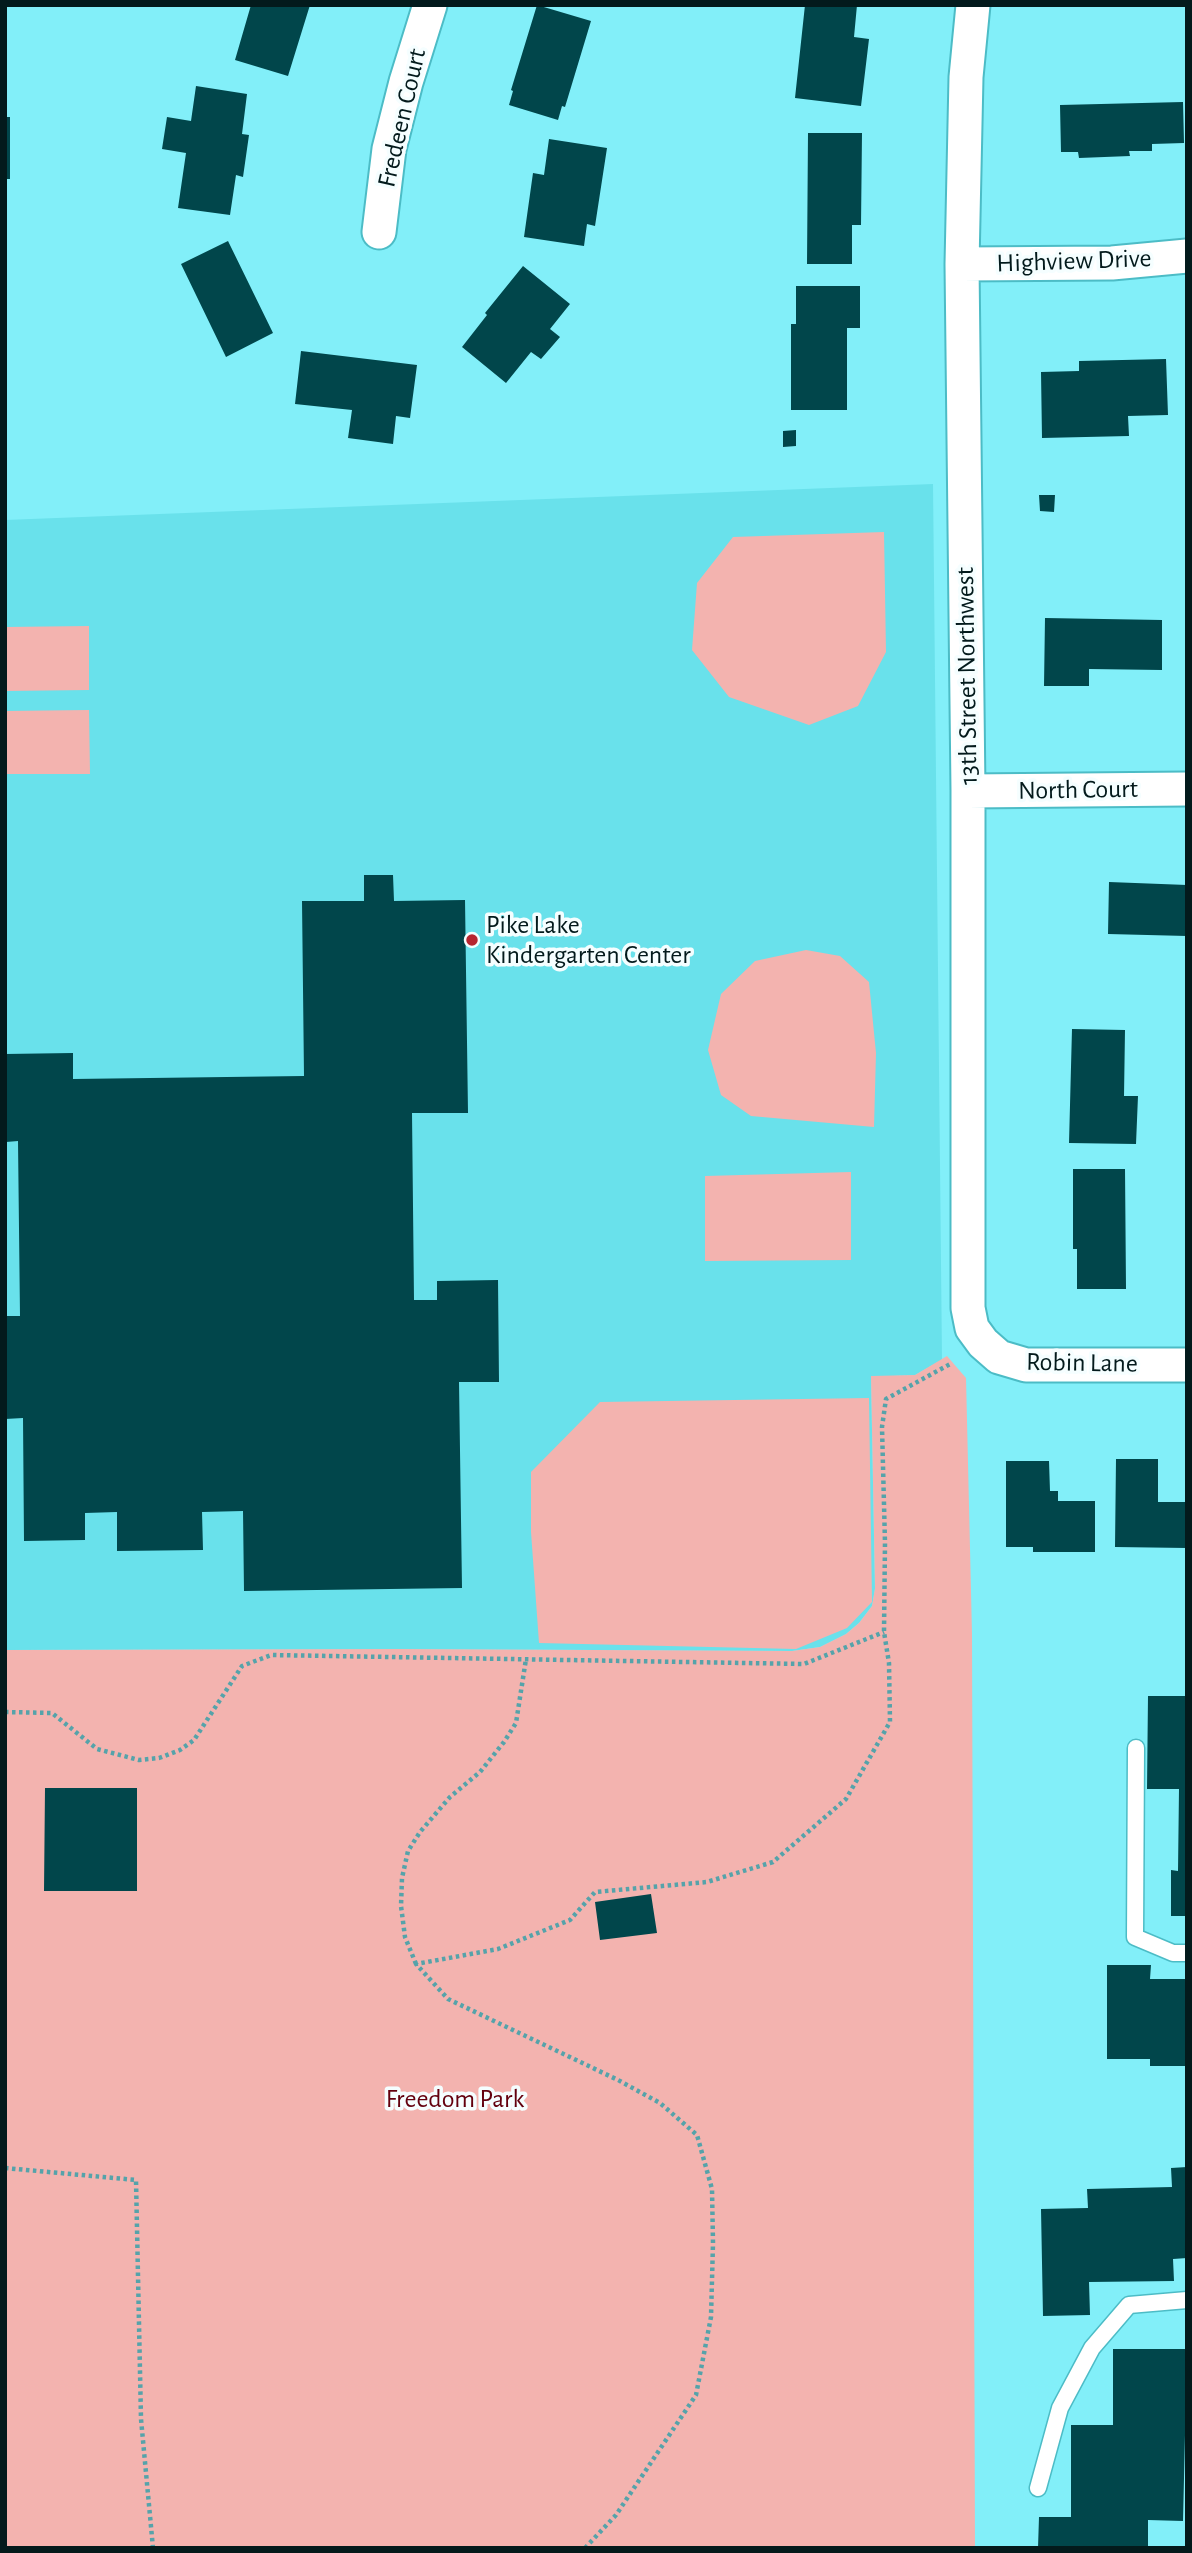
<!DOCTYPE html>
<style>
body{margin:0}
#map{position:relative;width:1192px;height:2553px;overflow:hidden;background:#82eff9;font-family:"Alegreya Sans",sans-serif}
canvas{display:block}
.frame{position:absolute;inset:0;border:7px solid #031a1c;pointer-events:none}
</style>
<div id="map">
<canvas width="1192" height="2553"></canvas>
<div class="frame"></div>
</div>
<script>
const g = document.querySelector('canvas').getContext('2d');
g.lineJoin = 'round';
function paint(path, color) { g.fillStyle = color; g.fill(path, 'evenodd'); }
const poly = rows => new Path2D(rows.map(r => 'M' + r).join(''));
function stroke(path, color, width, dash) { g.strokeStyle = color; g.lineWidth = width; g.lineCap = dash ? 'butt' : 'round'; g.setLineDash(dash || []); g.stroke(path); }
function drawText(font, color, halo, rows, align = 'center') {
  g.font = font + ' "Alegreya Sans",sans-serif'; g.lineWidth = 7; g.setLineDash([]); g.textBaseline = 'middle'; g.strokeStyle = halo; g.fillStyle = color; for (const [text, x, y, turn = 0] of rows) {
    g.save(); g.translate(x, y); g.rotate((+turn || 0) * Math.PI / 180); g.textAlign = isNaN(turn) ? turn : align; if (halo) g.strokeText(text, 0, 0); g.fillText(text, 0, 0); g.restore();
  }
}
paint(poly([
 [933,484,942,1360,915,1375,871,1377,875,1589,872,1606,859,1623,846,1634,820,1647,792,1651,397,1649,5,1650,5,520]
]), '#69e1eb');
paint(poly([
 [884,532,886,652,858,706,809,725,729,697,692,650,697,583,733,537],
 [89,626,89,690,5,691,5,627],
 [89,710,90,774,5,774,5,711],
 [806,950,840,956,869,982,876,1053,874,1127,751,1116,721,1095,708,1050,721,994,755,961],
 [851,1172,851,1260,705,1261,705,1176],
 [947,1356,966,1378,972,1634,975,2548,5,2548,5,1650,397,1649,792,1651,820,1647,846,1634,859,1623,872,1606,875,1588,871,1376,915,1375],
 [869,1398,872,1602,847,1628,796,1649,539,1643,531,1532,531,1472,600,1402]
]), '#f3b3af');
paint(poly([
 [251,5,310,5,288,76,235,60],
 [537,5,591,21,565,107,562,106,558,120,509,105,513,91,511,90],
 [805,5,857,5,854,37,869,39,861,106,795,98],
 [196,86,247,94,242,134,249,135,243,177,236,175,230,215,178,208,186,153,162,149,167,117,191,121],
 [1183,102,1184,143,1152,144,1152,151,1129,151,1130,156,1079,158,1078,152,1061,152,1060,105],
 [5,117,10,117,10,179,5,179],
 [808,133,862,133,861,225,852,225,852,264,807,264],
 [549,139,607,148,595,226,587,224,584,246,524,237,533,173,544,175],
 [228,241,273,333,226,357,181,264],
 [523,266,570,304,550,329,560,337,541,359,531,352,506,383,462,347,487,315,485,313],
 [796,286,860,286,860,328,847,328,847,410,791,410,791,324,796,324],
 [301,351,417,365,410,418,396,416,393,444,348,438,352,410,295,404],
 [1166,359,1168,415,1128,416,1129,436,1042,438,1041,372,1079,371,1079,361],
 [796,430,796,446,783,447,783,431],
 [1039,495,1055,495,1054,512,1040,511],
 [1045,618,1162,620,1162,670,1089,669,1089,686,1044,686],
 [364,875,393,875,394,901,465,900,468,1113,412,1113,414,1300,437,1300,437,1281,498,1280,499,1382,459,1382,462,1588,244,1591,243,1511,202,1512,203,1550,117,1551,117,1512,85,1513,85,1540,24,1541,23,1418,5,1419,5,1316,20,1316,18,1141,6,1142,5,1054,73,1053,73,1079,304,1076,302,901,364,901],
 [1109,882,1187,885,1187,936,1108,934],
 [1072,1029,1125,1030,1124,1096,1138,1096,1136,1144,1069,1143],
 [1073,1169,1125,1169,1126,1289,1077,1289,1077,1249,1073,1249],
 [1116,1459,1158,1459,1158,1502,1187,1502,1187,1548,1115,1547],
 [1006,1461,1049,1461,1050,1491,1058,1491,1058,1501,1095,1501,1095,1552,1033,1552,1033,1547,1006,1547],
 [1148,1696,1187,1696,1187,1916,1171,1916,1171,1870,1178,1871,1179,1789,1147,1789],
 [45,1788,137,1788,137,1891,44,1891],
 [651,1894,657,1933,600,1940,595,1902],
 [1107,1965,1151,1965,1150,1979,1187,1979,1187,2066,1150,2066,1150,2059,1107,2059],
 [1187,2167,1187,2258,1173,2259,1174,2281,1089,2282,1090,2315,1043,2316,1041,2209,1088,2208,1087,2189,1172,2187,1171,2168],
 [1113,2349,1187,2349,1183,2521,1148,2520,1148,2548,1038,2548,1039,2517,1071,2517,1071,2425,1113,2425]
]), '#01464b');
const service = poly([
 [1136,1748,1135,1937,1173,1953,1187,1953],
 [1038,2488,1060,2408,1092,2348,1129,2305,1187,2300]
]);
const minor = poly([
 [973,5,966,77,962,264,968,791,968,1308,972,1328,983,1343,999,1357,1026,1365,1187,1365],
 [379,232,389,149,406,82,430,5],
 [962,264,1112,263,1187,256],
 [968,791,1187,789]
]);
stroke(service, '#4cbcc6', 19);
stroke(minor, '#4cbcc6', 37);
stroke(poly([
 [5,1712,52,1713,97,1749,139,1760,159,1758,180,1750,194,1740,242,1666,271,1655,804,1664,884,1632],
 [416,1964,405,1937,401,1906,402,1878,408,1851,420,1832,450,1797,480,1772,504,1742,516,1723,526,1659],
 [5,2168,136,2180,141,2419,153,2548],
 [585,2548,616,2515,696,2395,711,2317,713,2243,712,2189,697,2135,660,2103,618,2080,448,1999,416,1964,498,1949,570,1920,595,1892,707,1882,773,1862,846,1799,890,1722,889,1663,884,1632,885,1543,882,1427,886,1399,952,1363]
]), '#55a3aa', 4.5, [3.5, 3.5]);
stroke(service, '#fff', 16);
stroke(minor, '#fff', 33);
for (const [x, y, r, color] of [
 [472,940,7,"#b62530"]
]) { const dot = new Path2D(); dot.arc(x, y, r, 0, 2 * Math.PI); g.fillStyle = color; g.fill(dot); stroke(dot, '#f5feff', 2.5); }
drawText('26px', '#031a1c', '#f5feff', [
 ["Fredeen Court",402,118,-77],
 ["Highview Drive",1074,261,-2],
 ["13th Street Northwest",967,676,-91],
 ["North Court",1078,790,-1],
 ["Robin Lane",1082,1363,1]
]);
drawText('26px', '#031a1c', '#f5feff', [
 ["Pike Lake",486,925],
 ["Kindergarten Center",486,955]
], 'left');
drawText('26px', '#63000e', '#f5feff', [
 ["Freedom Park",455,2099]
]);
</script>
